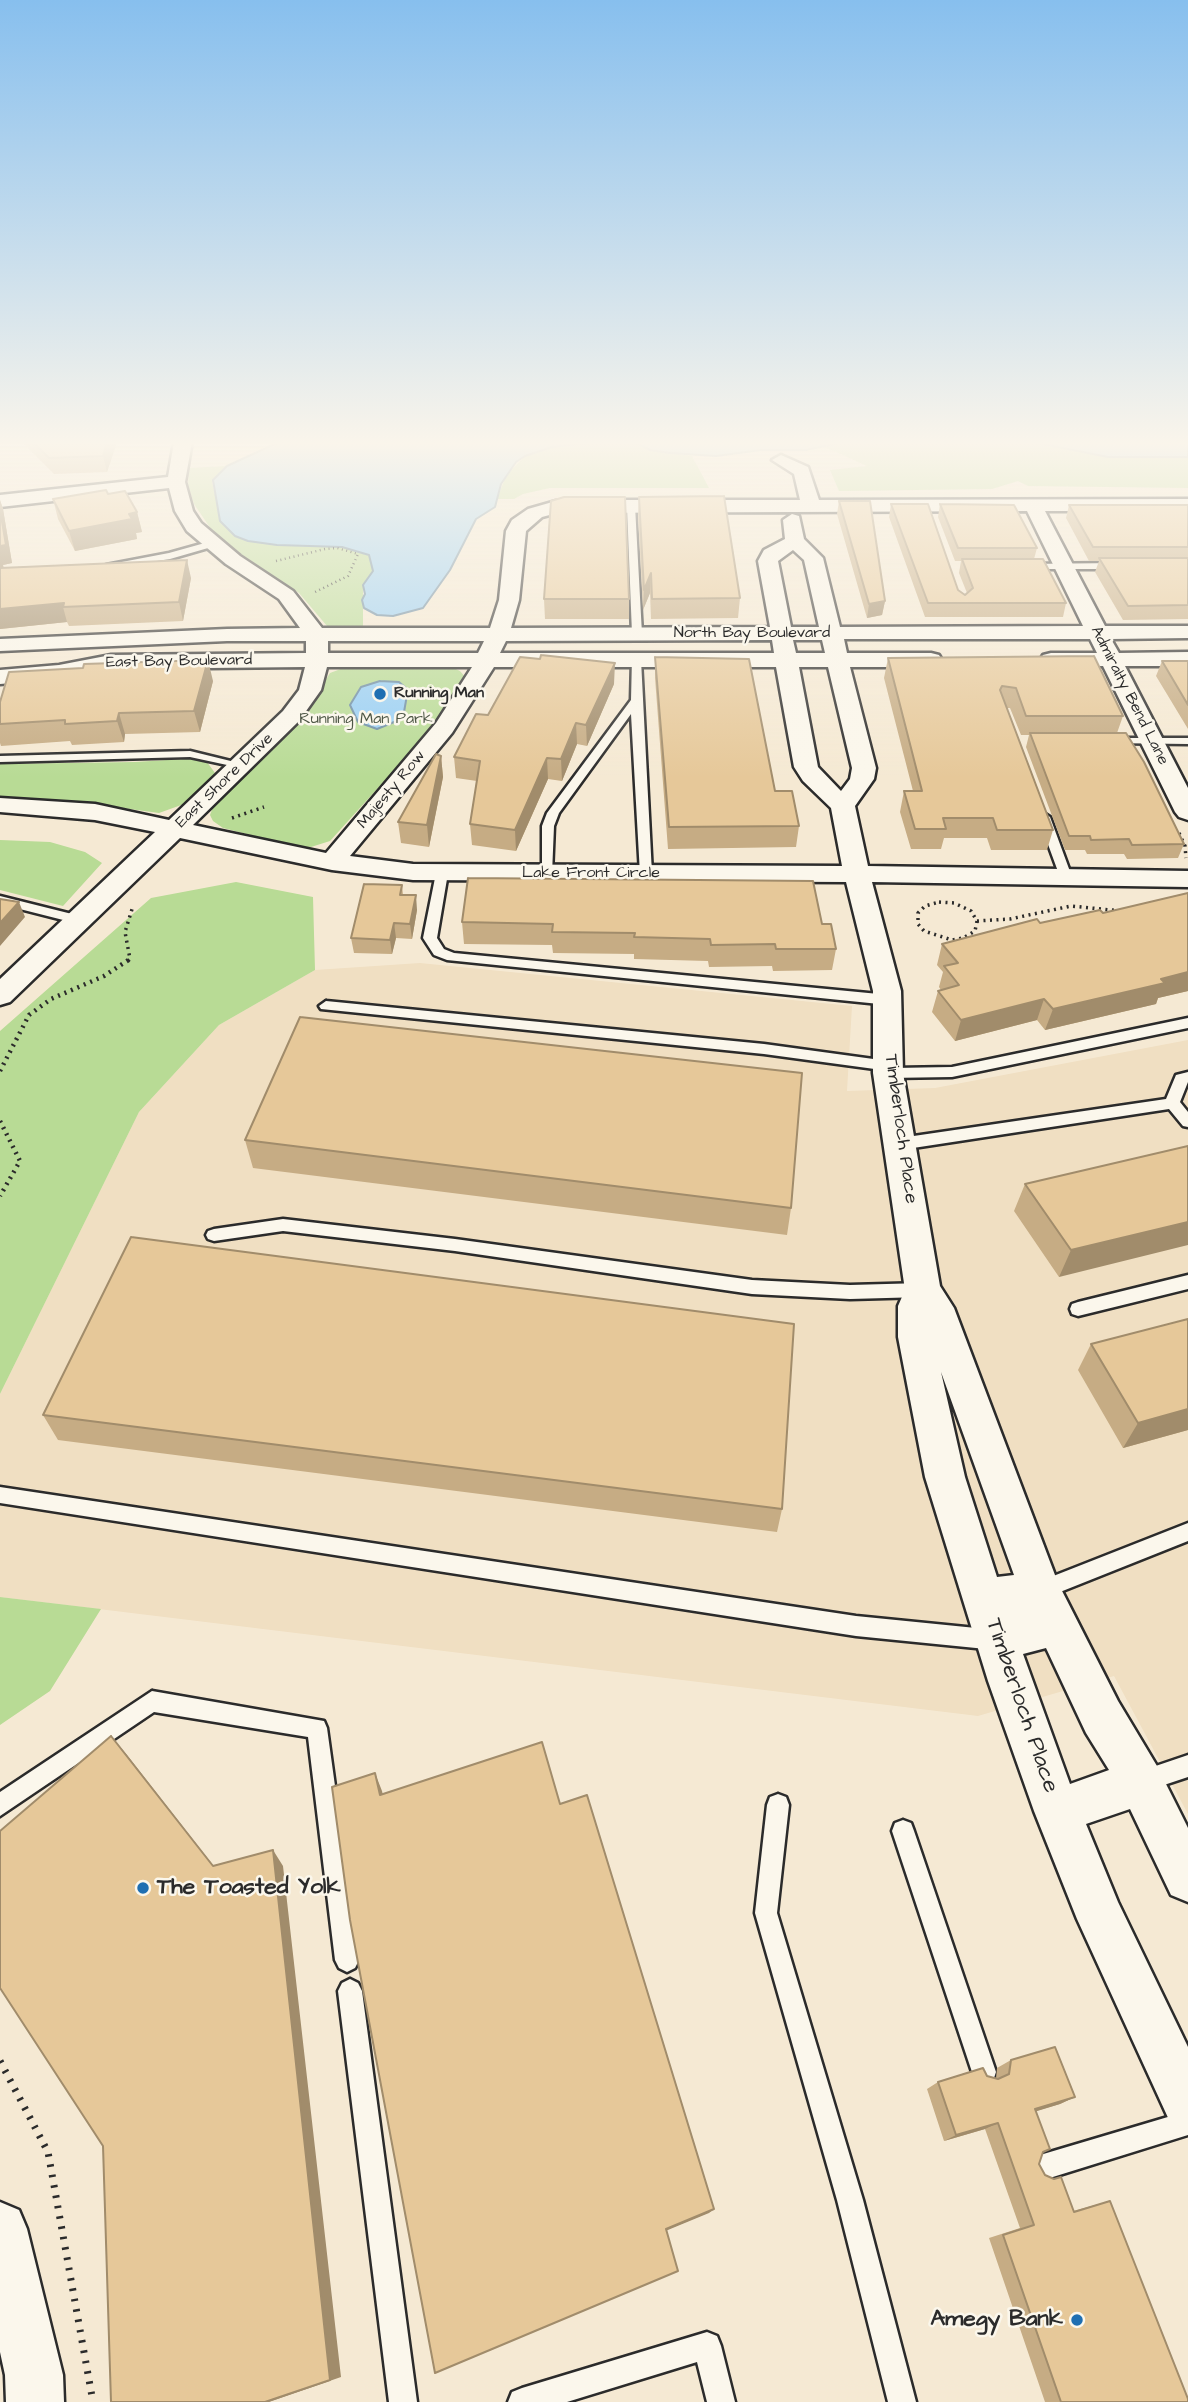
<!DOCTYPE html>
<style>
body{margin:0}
canvas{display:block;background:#f5e9d3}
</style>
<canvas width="1188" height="2402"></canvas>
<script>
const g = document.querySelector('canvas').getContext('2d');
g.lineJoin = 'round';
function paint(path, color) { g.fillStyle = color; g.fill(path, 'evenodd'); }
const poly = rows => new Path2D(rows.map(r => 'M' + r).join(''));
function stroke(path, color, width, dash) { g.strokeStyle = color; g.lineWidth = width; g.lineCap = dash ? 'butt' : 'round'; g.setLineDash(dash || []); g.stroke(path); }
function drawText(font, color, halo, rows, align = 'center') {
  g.font = font + ' "Architects Daughter",sans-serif'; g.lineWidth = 5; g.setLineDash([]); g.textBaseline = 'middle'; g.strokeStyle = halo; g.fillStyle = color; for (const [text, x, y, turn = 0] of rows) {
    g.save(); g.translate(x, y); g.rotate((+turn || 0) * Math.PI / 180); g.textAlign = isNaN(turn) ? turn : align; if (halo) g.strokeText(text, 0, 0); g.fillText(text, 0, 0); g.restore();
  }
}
paint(poly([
 [420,963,852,1006,847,1091,935,1088,1188,1040,1188,1814,1114,1676,978,1716,0,1597,0,1394,139,1112,219,1025,315,970]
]), '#f0dfc2');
paint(poly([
 [596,442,639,444,650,450,692,456,709,488,550,488,523,494,514,499,497,499,506,476,525,456,552,447],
 [843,442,1033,442,1108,457,1188,457,1188,488,1028,486,1018,481,992,489,839,491,830,470,867,466,825,447],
 [227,466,212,482,222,523,235,536,249,541,342,547,370,556,373,571,363,585,363,631,334,630,327,626,299,593,224,543,213,532,194,504,188,485,189,468],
 [447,665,460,671,466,678,436,724,330,841,311,847,298,847,223,828,213,821,210,815,213,807,300,721,330,673,346,667],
 [198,758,207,762,215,773,184,804,159,813,100,805,0,799,0,764,135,762],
 [0,840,50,842,85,852,102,863,63,906,0,890],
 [236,882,313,897,315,970,219,1025,139,1112,0,1394,0,1031,151,898],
 [0,1597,101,1609,50,1691,0,1725]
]), '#b8db95');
const water = poly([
 [279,442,596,442,552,447,525,456,516,462,501,484,495,507,476,519,450,570,423,608,393,616,377,615,364,608,362,600,365,594,363,585,373,571,369,555,342,547,277,545,248,541,235,536,220,521,213,480,227,466,279,442],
 [620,442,843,442,806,450,761,450,716,456,670,453,650,450,639,444,620,442],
 [1033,442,1188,442,1188,457,1108,457,1033,442],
 [380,681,399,682,406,688,407,695,404,712,399,720,377,729,358,722,350,705,361,687,380,681]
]);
paint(water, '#97cff6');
stroke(water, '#6c8da5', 2);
const service = poly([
 [631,503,635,506,642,634,637,637,632,634,627,506,631,503],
 [212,541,215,542,215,546,170,559,111,568,106,565,169,553,212,541],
 [1026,564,1119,563,1124,566,1119,569,1023,569,1023,565,1026,564],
 [632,658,641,660,652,874,646,878,640,874,631,714,559,813,554,826,552,874,546,878,542,877,542,826,547,813,631,700,632,658],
 [1112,738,1188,738,1188,744,1108,743,1106,741,1112,738],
 [190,751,247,765,241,768,190,757,0,762,0,756,190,751],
 [1044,813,1050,817,1072,877,1070,880,1062,880,1060,877,1038,817,1044,813],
 [442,869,448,873,437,938,444,949,454,953,889,995,896,1000,889,1005,447,960,434,955,423,938,436,873,442,869],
 [0,896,84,917,85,920,79,924,0,904,0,896],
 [326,1001,764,1044,888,1061,893,1062,894,1068,952,1067,1188,1018,1188,1028,952,1077,888,1078,883,1077,882,1070,764,1054,321,1009,319,1006,326,1001],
 [1188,1072,1188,1082,1180,1102,1188,1112,1188,1127,1183,1126,1169,1109,900,1150,892,1144,900,1138,1166,1099,1176,1075,1188,1072],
 [283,1219,455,1239,752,1280,850,1285,923,1283,929,1285,931,1290,929,1295,923,1297,850,1299,752,1294,455,1251,283,1231,214,1241,208,1239,206,1235,208,1231,214,1229,283,1219],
 [1188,1275,1188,1289,1078,1316,1072,1314,1070,1309,1072,1304,1078,1302,1188,1275],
 [0,1487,856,1616,996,1630,1003,1633,1006,1640,1003,1647,996,1650,856,1636,0,1503,0,1487],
 [1188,1523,1188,1541,1040,1600,1033,1598,1030,1591,1033,1584,1188,1523],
 [152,1691,324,1721,327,1728,359,1960,355,1968,347,1972,339,1968,335,1960,308,1737,154,1712,0,1816,0,1792,152,1691],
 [1188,1755,1188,1777,1143,1792,1135,1789,1132,1781,1135,1773,1188,1755],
 [778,1794,786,1797,789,1805,777,1913,863,2200,916,2402,888,2402,837,2200,755,1913,767,1805,770,1797,778,1794],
 [903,1820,911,1823,914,1831,996,2072,993,2081,984,2084,975,2081,972,2072,892,1831,895,1823,903,1820],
 [350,1979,358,1983,362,1991,417,2402,389,2402,338,1991,342,1983,350,1979],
 [1188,2111,1188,2135,1040,2181,1031,2177,1027,2168,1031,2159,1040,2155,1188,2111],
 [707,2332,717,2336,721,2346,735,2402,707,2402,697,2362,567,2402,508,2402,512,2392,522,2388,707,2332]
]);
const minor = poly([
 [174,442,192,442,185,482,193,511,201,523,240,556,293,591,322,628,490,628,499,600,506,531,512,520,528,509,556,501,582,500,800,500,794,474,772,460,781,455,808,467,819,500,1188,499,1188,511,1045,511,1105,626,1188,626,1188,638,1111,639,1119,653,1188,652,1188,666,1125,666,1188,788,1188,820,1179,817,1175,812,1103,666,1051,667,1043,665,1040,660,1043,655,1051,653,1097,653,1090,639,844,639,847,653,931,653,939,655,942,660,939,665,931,667,850,667,876,768,874,779,855,806,868,866,1188,871,1188,887,872,882,901,991,903,1073,940,1286,954,1308,1058,1583,1118,1701,1157,1766,1188,1828,1188,1902,1171,1895,1130,1809,1086,1824,1118,1902,1188,2047,1188,2130,1170,2122,1077,1919,1034,1811,988,1681,925,1477,898,1337,898,1306,905,1290,873,1073,873,991,846,882,413,880,332,870,180,838,10,1002,0,1005,0,979,155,832,95,820,0,812,0,798,95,804,169,820,283,711,299,690,305,667,111,669,59,679,0,684,0,670,59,665,111,655,306,653,306,641,227,641,0,651,0,639,227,629,300,628,279,599,226,564,187,531,175,511,169,488,0,507,0,495,168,477,174,442],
 [1027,511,1083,626,840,627,823,558,804,539,799,516,792,514,783,520,785,539,764,550,758,561,770,627,511,628,519,600,526,531,542,517,557,513,1027,511],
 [793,550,804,560,819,627,791,627,778,561,793,550],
 [772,640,774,653,500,653,506,641,772,640],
 [793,640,822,640,825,653,796,653,793,640],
 [328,641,484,641,478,653,328,653,328,641],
 [327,667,472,667,436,723,326,853,193,825,299,721,321,690,327,667],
 [494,667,776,667,794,767,803,781,831,808,842,866,413,864,350,856,452,733,494,667],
 [799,667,828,667,852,768,850,779,841,791,818,767,799,667],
 [941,1372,1014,1575,997,1577,965,1477,941,1372],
 [1046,1648,1086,1733,1109,1770,1070,1784,1023,1654,1046,1648],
 [0,2202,19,2210,27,2229,63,2375,64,2402,6,2402,5,2375,0,2352,0,2202]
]);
stroke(service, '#2b2b2b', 5);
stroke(minor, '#2b2b2b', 5);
stroke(poly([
 [276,561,325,549,337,548,358,554,348,576,313,593]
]), '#2b2b2b', 2.5, [1, 3.5]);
stroke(poly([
 [232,818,264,807],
 [1179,833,1185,846,1186,858],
 [939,902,954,903,971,911,977,921,975,931,963,938,952,940,924,931,918,924,918,913,925,906,939,902],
 [977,921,1010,919,1071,906,1121,911],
 [128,961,130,959,125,932,133,906]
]), '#2b2b2b', 3.5, [2, 4.5]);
stroke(poly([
 [0,1071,29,1015,51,999,104,976,130,959],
 [0,1121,20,1161,0,1196]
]), '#2b2b2b', 4.5, [2, 5]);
stroke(poly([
 [0,2061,48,2152,93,2402]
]), '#2b2b2b', 7, [2.5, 8]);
paint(service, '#fbf7ec');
paint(minor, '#fbf7ec');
paint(poly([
 [22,442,117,442,107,472,54,474],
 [108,494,137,512,142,532,136,533,137,539,75,551,58,519,53,499],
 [639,497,740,598,738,618,651,619,650,593,643,610,638,516],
 [0,500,3,509,12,563,3,565,4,568,191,578,183,621,69,626,67,622,0,629],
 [839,501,885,601,882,615,867,618,837,514],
 [891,504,958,590,965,595,967,593,959,573,961,561,955,561,938,517,940,504,1037,548,1034,559,1066,603,1063,617,925,617,889,517],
 [1069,505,1188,505,1188,619,1123,620,1095,572,1099,561,1089,561,1066,518],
 [544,599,629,599,629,619,545,619],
 [1094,656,1123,716,1117,733,1184,844,1178,858,1127,859,1124,854,1087,854,1085,850,1065,850,1026,747,1029,735,1021,735,1010,708,1007,708,1053,830,1047,850,991,850,987,838,944,838,941,849,911,849,900,812,904,791,913,791,884,678,888,658],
 [655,657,775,791,799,826,796,847,668,849,655,678],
 [1162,661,1188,661,1188,729,1156,676],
 [213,681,200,732,125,734,124,742,72,745,70,741,1,746,0,743,0,702],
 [614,684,587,746,577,744,562,781,548,779,516,851,472,845,470,824,477,781,456,778,454,757,488,715],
 [441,756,443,777,429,847,401,843,398,822],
 [402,885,403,895,417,910,412,939,396,938,392,954,354,953,351,938],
 [1188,893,1188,991,1158,998,1156,1004,1045,1030,1037,1020,955,1041,932,1012,938,991,941,990,939,987,943,972,937,965,942,944,1040,923,1103,913],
 [462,922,822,924,836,949,832,970,773,971,772,966,709,967,708,961,634,959,634,954,553,953,552,945,464,944],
 [245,1140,791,1208,787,1235,253,1168],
 [1188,1146,1059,1277,1014,1211,1025,1184],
 [1091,1344,1188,1430,1123,1448,1078,1370],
 [43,1415,782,1509,777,1532,58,1440],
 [1011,2060,1075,2097,1060,2104,1036,2111,1043,2152,1039,2164,1045,2175,1073,2211,1110,2201,1188,2402,1045,2402,989,2238,1020,2228,985,2129,944,2141,927,2089,938,2082,987,2076,996,2078,997,2068]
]), '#c6ac84');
paint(poly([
 [107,442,117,442,107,472,103,456],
 [0,500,3,509,12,563,3,565,4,571,0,572],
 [137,512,142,532,136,533,137,539,75,551,69,531],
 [187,560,191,578,183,621,179,602],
 [651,573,650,593,643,610,644,590],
 [885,601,882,615,867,618,869,604],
 [64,603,63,607,67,622,0,629,0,609],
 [208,660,213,681,200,732,194,711],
 [615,663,614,684,587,746,586,725],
 [119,713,125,734,124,742,117,721],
 [576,723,577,744,562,781,561,759],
 [441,756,443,777,429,847,427,825],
 [547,758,548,779,516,851,515,830],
 [416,895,417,910,412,939,410,924],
 [19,902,25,917,0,946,0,923],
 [394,923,396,938,392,954,390,940],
 [1188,972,1188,991,1158,998,1156,1004,1045,1030,1053,1009],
 [1044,999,1037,1020,955,1041,961,1020],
 [1188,1222,1188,1245,1059,1277,1071,1250],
 [1188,1409,1188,1430,1123,1448,1138,1423],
 [111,1736,127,1755,226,1882,213,1866],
 [375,1773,382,1791,387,1812,380,1795],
 [273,1850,283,1866,341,2377,269,2402,265,2402],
 [1075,2097,1060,2104,1021,2116,1035,2109],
 [998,2123,985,2129,944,2141,956,2135],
 [714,2209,709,2213,663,2232,666,2229]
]), '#a18c6b');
const building = poly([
 [33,442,107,442,103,456,49,458,33,442],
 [106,490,108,494,125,491,137,512,129,514,132,519,69,531,53,499,106,490],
 [724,496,740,598,652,599,651,573,644,590,639,497,724,496],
 [564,497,625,497,629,599,544,599,551,501,564,497],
 [839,501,870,501,885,601,869,604,839,501],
 [891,504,928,504,958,590,965,595,973,588,962,559,1043,559,1066,603,928,603,891,504],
 [940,504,1014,505,1037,548,958,548,940,504],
 [1069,505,1188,505,1188,547,1093,547,1069,505],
 [0,510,6,545,0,546,0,510],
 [1099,558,1188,558,1188,605,1128,606,1099,558],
 [187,560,179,602,63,607,64,603,0,609,0,568,187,560],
 [541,655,615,663,586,725,576,723,561,759,547,758,515,830,470,824,480,761,454,757,476,714,488,715,520,657,540,659,541,655],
 [1094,656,1123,716,1026,716,1016,688,1002,686,1000,690,1053,830,997,830,993,818,943,818,946,829,915,829,904,791,922,791,888,658,1094,656],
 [655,657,749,659,775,791,792,791,799,826,669,827,655,657],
 [208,660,194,711,119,713,117,721,65,724,65,720,0,724,0,702,9,672,83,668,84,664,208,660],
 [1162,661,1188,661,1188,705,1162,661],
 [1030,733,1126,733,1144,762,1184,844,1132,845,1129,839,1091,840,1090,836,1069,836,1030,733],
 [436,754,441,756,427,825,398,822,436,754],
 [468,878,813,881,822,924,831,924,836,949,776,949,775,944,711,945,710,939,634,937,635,933,552,932,553,924,462,922,468,878],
 [364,884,402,885,400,895,416,895,410,924,394,923,390,940,351,938,364,884],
 [1188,893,1188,972,1161,979,1165,983,1053,1009,1044,999,961,1020,938,991,959,985,944,966,958,963,942,944,1037,919,1040,923,1100,910,1103,913,1188,893],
 [0,899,19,902,0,923,0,899],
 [300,1017,802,1073,791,1208,245,1140,300,1017],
 [1188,1146,1188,1222,1071,1250,1025,1184,1188,1146],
 [131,1237,794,1324,782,1509,43,1415,131,1237],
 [1188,1319,1188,1409,1138,1423,1091,1344,1188,1319],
 [111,1736,213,1866,273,1850,330,2380,265,2402,111,2402,103,2146,0,1988,0,1831,111,1736],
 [542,1742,560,1804,587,1795,714,2209,666,2229,678,2271,435,2373,350,1920,332,1787,375,1773,380,1795,542,1742],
 [1055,2047,1075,2097,1035,2109,1050,2149,1043,2152,1039,2164,1045,2175,1054,2179,1061,2177,1074,2212,1110,2201,1188,2399,1188,2402,1061,2402,1003,2235,1034,2225,998,2123,956,2135,938,2082,983,2068,987,2076,998,2079,1009,2074,1011,2060,1055,2047]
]);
paint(building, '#e6c899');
stroke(building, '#a18c6b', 2);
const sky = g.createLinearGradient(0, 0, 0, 778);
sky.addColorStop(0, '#87bfee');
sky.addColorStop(0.57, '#faf5eb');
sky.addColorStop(1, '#faf5eb00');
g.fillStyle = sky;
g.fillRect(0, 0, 1188, 778);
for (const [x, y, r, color] of [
 [380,694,7,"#1f6fb2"],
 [143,1888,7,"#1f6fb2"],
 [1077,2320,7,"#1f6fb2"]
]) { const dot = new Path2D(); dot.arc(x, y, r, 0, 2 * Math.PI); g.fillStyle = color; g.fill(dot); stroke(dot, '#fbf7ec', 2.5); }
drawText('16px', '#2b2b2b', '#fbf7ec', [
 ["North Bay Boulevard",752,634],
 ["East Bay Boulevard",179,662,-1],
 ["Admiralty Bend Lane",1129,696,63],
 ["East Shore Drive",225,781,-44],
 ["Majesty Row",392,790,-50],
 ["Lake Front Circle",591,874]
]);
drawText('bold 16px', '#2b2b2b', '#fbf7ec', [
 ["Running Man",394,694]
], 'left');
drawText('16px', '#4e5746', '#fbf7ec', [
 ["Running Man Park",366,720]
]);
drawText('19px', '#2b2b2b', '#fbf7ec', [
 ["Timberloch Place",900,1129,82]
]);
drawText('23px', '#2b2b2b', '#fbf7ec', [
 ["Timberloch Place",1021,1706,71]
]);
drawText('bold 23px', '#2b2b2b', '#fbf7ec', [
 ["The Toasted Yolk",157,1888],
 ["Amegy Bank",1063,2320,"right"]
], 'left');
</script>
